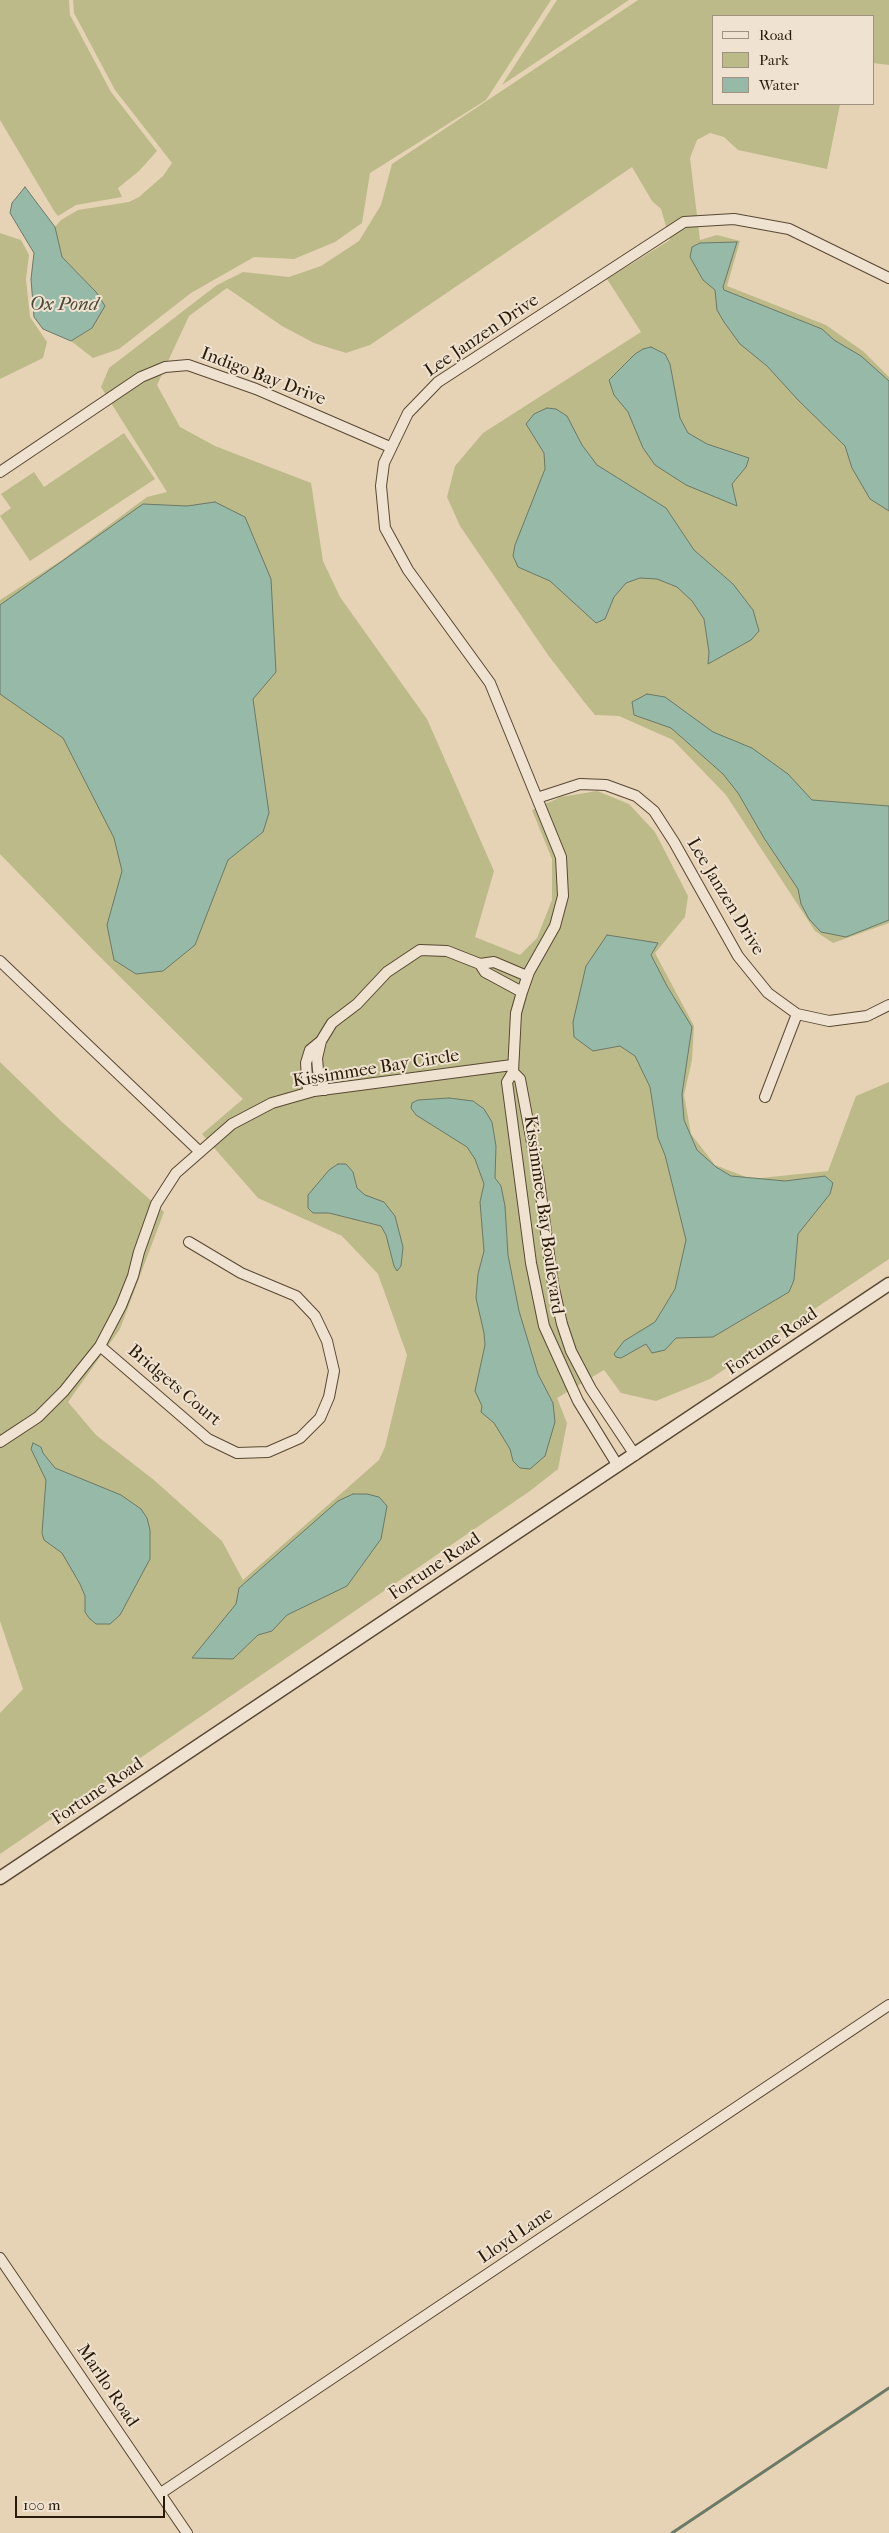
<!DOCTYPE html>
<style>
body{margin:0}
#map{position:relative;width:889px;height:2533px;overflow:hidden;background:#e6d3b6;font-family:"IM FELL French Canon",serif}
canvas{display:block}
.legend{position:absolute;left:712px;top:15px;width:162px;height:90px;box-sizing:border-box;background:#efe2d0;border:1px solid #9f927f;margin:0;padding:6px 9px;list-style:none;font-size:15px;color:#281a06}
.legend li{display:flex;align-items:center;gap:10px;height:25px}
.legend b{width:25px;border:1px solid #9f927f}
.scale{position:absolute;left:15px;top:2496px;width:150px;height:22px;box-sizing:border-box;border:2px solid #281a06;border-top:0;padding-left:6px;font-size:15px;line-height:18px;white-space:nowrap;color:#281a06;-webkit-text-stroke:4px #efe2d0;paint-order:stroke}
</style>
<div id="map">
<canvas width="889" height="2533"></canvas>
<ul class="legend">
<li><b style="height:6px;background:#efe2d0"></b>Road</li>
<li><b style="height:14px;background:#bcba89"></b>Park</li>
<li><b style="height:14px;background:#97b9a8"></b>Water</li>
</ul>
<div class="scale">100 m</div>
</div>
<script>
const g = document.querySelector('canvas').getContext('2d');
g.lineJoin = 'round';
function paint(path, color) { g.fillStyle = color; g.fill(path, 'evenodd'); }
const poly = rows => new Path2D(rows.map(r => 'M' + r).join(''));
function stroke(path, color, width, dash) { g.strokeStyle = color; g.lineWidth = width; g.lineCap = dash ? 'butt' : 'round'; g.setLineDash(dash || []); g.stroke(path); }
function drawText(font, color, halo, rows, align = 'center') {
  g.font = font + ' "IM FELL French Canon",serif'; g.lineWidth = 4; g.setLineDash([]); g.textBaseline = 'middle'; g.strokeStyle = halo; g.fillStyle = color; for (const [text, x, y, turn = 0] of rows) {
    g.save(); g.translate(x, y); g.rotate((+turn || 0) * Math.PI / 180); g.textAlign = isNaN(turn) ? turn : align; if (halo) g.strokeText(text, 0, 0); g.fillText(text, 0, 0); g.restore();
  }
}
paint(poly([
 [0,0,69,0,70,15,111,92,157,151,139,171,118,188,122,197,76,205,58,216,54,211,0,120],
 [73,0,551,0,486,100,370,173,362,223,335,242,294,259,254,257,191,293,119,349,93,358,71,341,92,328,96,292,62,257,55,227,61,220,78,210,129,202,139,197,163,176,172,163,115,90,74,13],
 [557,0,629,0,502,85],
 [638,0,889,0,889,65,873,63,873,16,713,16,713,104,840,104,827,169,738,150,724,137,710,133,697,140,690,158,700,240,717,235,740,241,727,286,826,325,864,352,889,377,889,923,833,943,815,931,726,795,673,740,619,716,595,715,585,703,548,655,460,526,447,497,455,466,483,433,641,332,607,279,670,240,661,209,652,201,632,167,370,345,346,353,314,343,282,326,227,288,189,316,157,385,180,427,215,446,311,483,323,561,340,597,427,719,494,871,475,937,520,955,537,938,552,900,552,859,532,810,561,797,597,791,629,804,655,832,688,896,685,917,655,953,694,1026,692,1060,684,1095,691,1134,715,1165,751,1179,828,1171,856,1096,889,1082,889,1259,710,1379,656,1401,621,1393,604,1370,557,1398,567,1423,558,1469,530,1491,0,1854,0,1713,23,1689,0,1621,0,1062,62,1122,164,1212,120,1329,68,1402,96,1435,154,1480,222,1541,243,1580,379,1460,385,1447,407,1355,378,1274,342,1236,258,1198,202,1134,243,1099,98,955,0,854,0,600,62,560,147,497,167,492,101,387,109,368,217,285,243,272,289,277,321,266,359,241,381,205,392,164],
 [0,233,21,240,29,255,26,279,30,317,47,342,43,358,0,379],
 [124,433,155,479,30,561,0,516,11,508,1,494,34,472,44,487]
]), '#bcba89');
const water = poly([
 [25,187,55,227,62,257,96,292,105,306,92,328,71,341,43,329,34,317,31,279,34,253,10,213,12,203,25,187],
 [737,242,723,287,724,290,822,329,834,340,861,356,889,381,889,511,870,499,852,468,845,446,799,401,767,366,740,344,724,322,717,310,715,290,703,280,690,257,692,247,700,243,737,242],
 [651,347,665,354,670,364,680,418,688,433,707,444,749,458,746,467,732,484,737,506,686,485,655,465,643,448,628,412,614,395,609,380,635,354,643,349,651,347],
 [547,408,556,409,567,416,582,445,597,465,666,508,694,550,733,584,753,610,759,631,751,640,708,664,709,652,704,619,692,601,677,587,657,579,640,578,626,583,614,597,605,619,596,623,550,581,518,567,513,556,515,545,545,469,544,453,526,424,534,414,547,408],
 [215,502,245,517,271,579,276,672,253,699,269,813,263,832,228,860,195,945,163,971,136,974,114,960,107,925,122,871,114,838,63,738,0,694,0,605,143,504,187,506,215,502],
 [647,694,665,697,713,732,752,748,788,774,812,800,889,806,889,920,846,937,821,932,809,919,801,904,798,889,764,838,738,793,723,774,671,728,634,715,632,702,647,694],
 [607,935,658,943,651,955,667,986,692,1027,682,1094,684,1120,697,1150,716,1167,731,1176,785,1181,825,1176,833,1183,830,1194,798,1234,794,1280,789,1292,713,1337,676,1338,665,1350,652,1353,646,1344,621,1358,616,1357,614,1354,624,1341,655,1322,675,1289,686,1240,665,1155,658,1138,650,1087,635,1056,620,1046,593,1051,574,1037,573,1022,586,966,607,935],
 [449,1098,473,1101,484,1109,492,1122,496,1146,495,1178,501,1186,505,1206,508,1255,519,1311,538,1374,553,1403,555,1422,545,1456,530,1469,520,1468,513,1461,510,1449,494,1423,481,1412,482,1406,475,1391,485,1345,484,1333,476,1298,478,1274,484,1251,480,1202,484,1184,475,1159,467,1147,416,1115,411,1108,412,1103,418,1100,449,1098],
 [338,1164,346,1164,353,1172,357,1188,365,1195,384,1202,395,1216,403,1247,401,1266,397,1271,394,1266,386,1235,381,1226,329,1213,313,1213,308,1208,308,1195,329,1170,338,1164],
 [33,1443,41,1447,43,1453,55,1468,121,1495,141,1509,147,1518,150,1530,150,1559,120,1615,110,1624,96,1624,89,1618,85,1612,85,1596,80,1584,62,1553,44,1540,42,1533,46,1480,31,1449,33,1443],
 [353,1494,367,1494,379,1497,387,1506,381,1539,347,1586,287,1615,272,1631,258,1635,233,1659,192,1658,236,1604,239,1588,338,1501,353,1494]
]);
paint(water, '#97b9a8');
stroke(water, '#6b7967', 1);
stroke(poly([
 [672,2533,889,2388]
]), '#6b7967', 3);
const minor = poly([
 [0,472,141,377,165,367,188,365,256,389,390,447],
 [537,798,580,784,606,785,636,796,654,811,674,842,738,956,768,993,797,1014,829,1021,867,1016,889,1005],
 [0,961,199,1151],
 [480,964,494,962,527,976],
 [321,1041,317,1058,318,1070,325,1090],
 [513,1072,520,1079,539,1180,553,1284,562,1324,571,1351,591,1389,635,1455],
 [308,1092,306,1063,310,1050,321,1041,332,1023,357,1004,387,972,420,950,447,951,480,964,485,972,522,992],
 [765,1097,797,1014],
 [100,1346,208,1439,237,1453,268,1452,300,1438,320,1418,329,1397,334,1371,327,1341,315,1316,296,1296,241,1273,189,1242],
 [0,1442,38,1417,64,1391,100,1346,121,1306,133,1276,139,1252,156,1204,176,1173,232,1124,272,1103,314,1091,512,1065],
 [618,1466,578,1401,544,1326,531,1263,507,1082,513,1072,516,1013,522,992,529,972,555,926,563,896,561,857,490,683,408,570,385,528,381,486,384,463,408,413,438,382,684,222,734,219,789,229,889,278],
 [0,2258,187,2533],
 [161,2493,889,2005]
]);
const tertiary = poly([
 [0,1878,889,1284]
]);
stroke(minor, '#584832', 12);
stroke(tertiary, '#584832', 15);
stroke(minor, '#efe2d0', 10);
stroke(tertiary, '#efe2d0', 12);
drawText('18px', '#281a06', '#efe2d0', [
 ["Lee Janzen Drive",482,336,-34],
 ["Indigo Bay Drive",263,377,21],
 ["Lee Janzen Drive",725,897,59],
 ["Kissimmee Bay Circle",376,1069,-9],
 ["Kissimmee Bay Boulevard",543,1215,82],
 ["Fortune Road",772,1342,-34],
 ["Bridgets Court",174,1386,40],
 ["Fortune Road",435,1567,-34],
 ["Fortune Road",98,1792,-34],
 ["Lloyd Lane",516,2236,-34],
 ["Marllo Road",107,2386,56]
]);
drawText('italic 19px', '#494a37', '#efe2d0', [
 ["Ox Pond",64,305]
]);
</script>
